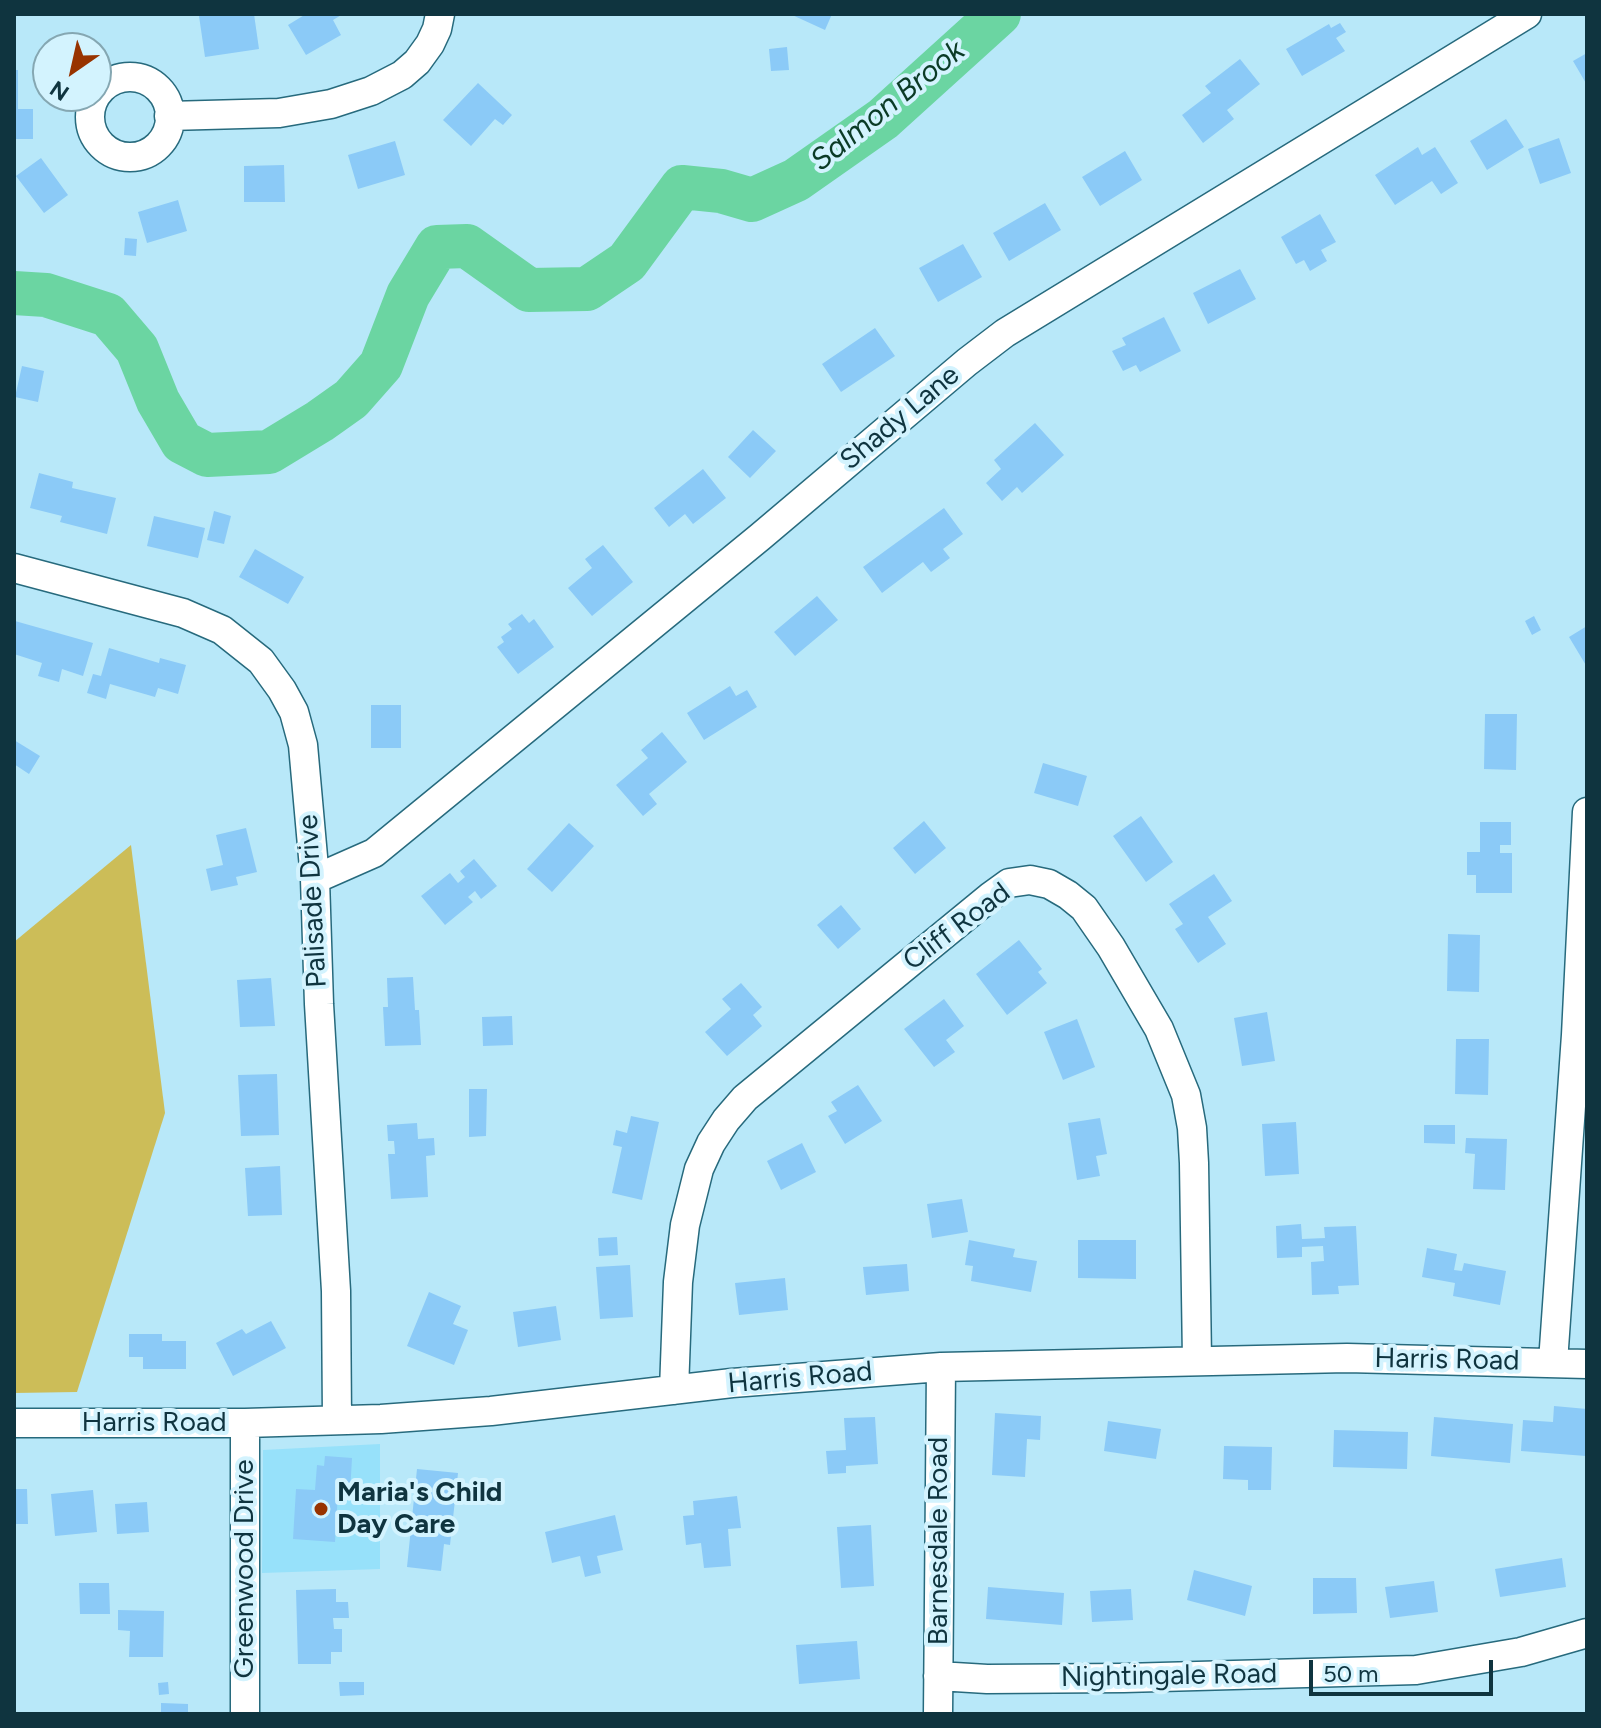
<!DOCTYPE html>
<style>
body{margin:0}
#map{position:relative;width:1601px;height:1728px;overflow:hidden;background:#b8e8f9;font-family:Figtree,sans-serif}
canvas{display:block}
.frame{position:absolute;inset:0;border:16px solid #0f343f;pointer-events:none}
.north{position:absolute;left:32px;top:32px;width:80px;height:80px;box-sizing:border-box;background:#d3f3fe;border:2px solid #85a7b2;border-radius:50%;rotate:214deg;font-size:22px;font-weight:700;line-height:32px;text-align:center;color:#0f343f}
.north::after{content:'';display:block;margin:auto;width:28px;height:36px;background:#983300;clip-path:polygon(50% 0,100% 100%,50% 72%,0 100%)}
.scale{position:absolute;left:1309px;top:1660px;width:184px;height:36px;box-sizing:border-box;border:4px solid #0f343f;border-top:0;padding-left:10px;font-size:24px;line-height:28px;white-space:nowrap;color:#0f343f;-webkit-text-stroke:6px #d3f3fe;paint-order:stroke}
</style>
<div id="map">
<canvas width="1601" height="1728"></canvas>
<div class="frame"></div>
<div class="north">N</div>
<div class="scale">50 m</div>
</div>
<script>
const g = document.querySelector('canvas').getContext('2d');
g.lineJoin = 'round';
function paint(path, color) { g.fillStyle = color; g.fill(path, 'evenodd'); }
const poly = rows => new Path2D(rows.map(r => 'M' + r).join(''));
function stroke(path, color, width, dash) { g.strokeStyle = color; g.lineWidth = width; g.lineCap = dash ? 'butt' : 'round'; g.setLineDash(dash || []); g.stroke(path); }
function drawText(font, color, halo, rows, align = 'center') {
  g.font = font + ' Figtree,sans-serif'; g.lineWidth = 8; g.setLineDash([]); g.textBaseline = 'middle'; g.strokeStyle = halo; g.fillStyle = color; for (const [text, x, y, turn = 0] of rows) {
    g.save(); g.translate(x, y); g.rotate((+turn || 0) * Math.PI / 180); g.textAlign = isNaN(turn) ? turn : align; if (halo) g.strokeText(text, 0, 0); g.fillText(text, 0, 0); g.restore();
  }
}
paint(poly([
 [380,1444,380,1569,262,1573,263,1450]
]), '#97e1fa');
paint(poly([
 [131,845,165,1113,77,1392,14,1393,14,942]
]), '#ccbd58');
stroke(poly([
 [14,293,46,295,108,315,137,349,158,401,182,442,207,455,269,452,320,421,351,399,381,365,408,295,437,247,467,246,529,290,587,289,627,262,682,187,721,191,752,200,796,180,883,119,999,14]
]), '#6bd5a2', 44);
paint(poly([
 [214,14,254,14,259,49,205,57,199,16],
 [306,14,343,14,333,20,341,35,306,55,288,25],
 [790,14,832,14,825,30],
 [1340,23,1346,32,1336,38,1345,51,1302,76,1286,49,1329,24,1331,28],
 [787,47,789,70,771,71,769,49],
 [1587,53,1587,85,1573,61],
 [1240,59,1260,84,1227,110,1234,119,1203,143,1182,115,1211,93,1205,86],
 [14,70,18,70,18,109,33,109,33,139,14,139],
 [478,83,512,115,503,125,495,119,471,146,443,120],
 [1506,119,1524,147,1487,170,1470,141],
 [1559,138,1571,173,1540,184,1528,149],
 [395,141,405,175,358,189,348,155],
 [1418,147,1422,155,1435,147,1458,183,1441,194,1432,181,1395,205,1375,175],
 [1125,151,1142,180,1100,206,1082,177],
 [41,158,68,195,44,213,16,176],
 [284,165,285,202,244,202,244,166],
 [178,200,187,231,147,243,138,212],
 [1045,203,1061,230,1009,261,993,233],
 [1320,214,1336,242,1321,250,1327,261,1310,271,1304,260,1296,264,1281,237],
 [125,238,137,239,136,256,124,255],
 [963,244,982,277,938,302,919,268],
 [1240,269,1256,299,1208,324,1193,293],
 [1164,317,1181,351,1140,372,1136,365,1123,371,1112,351,1126,345,1122,338],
 [875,328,895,356,841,392,822,364],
 [22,366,44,371,38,402,15,397],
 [1035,423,1064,455,1022,493,1017,487,1002,501,986,483,1001,469,994,460],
 [753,430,776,451,750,478,728,457],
 [703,469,726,498,693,524,685,514,669,527,654,508],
 [39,473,73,482,72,488,116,498,107,534,60,522,62,516,30,508],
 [944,508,963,534,943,549,950,558,931,572,923,562,882,593,863,567],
 [214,511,231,516,224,544,207,540],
 [154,516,205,528,198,558,147,546],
 [603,545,633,582,592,616,568,588,592,568,585,559],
 [255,549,304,577,288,604,239,577],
 [817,596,838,620,795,656,774,632],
 [522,614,529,623,534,619,554,647,518,674,497,647,504,642,501,637,512,629,508,624],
 [1534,616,1541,630,1532,635,1525,621],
 [15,621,93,643,83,676,62,669,59,682,38,676,42,663,14,654],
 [1587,626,1587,667,1569,637],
 [109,648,159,663,160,658,186,665,178,694,158,688,155,697,110,684,106,699,87,693,93,674,101,676],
 [730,686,736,696,747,690,757,707,704,740,687,713],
 [371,705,401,705,401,748,371,748],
 [1485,714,1517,714,1516,770,1484,769],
 [662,732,687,762,649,794,657,804,643,816,616,785,648,758,641,750],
 [14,740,40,756,29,774,14,764],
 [1043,763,1087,776,1078,806,1034,793],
 [1141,816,1173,862,1146,882,1113,836],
 [924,821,946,848,915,874,893,848],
 [1480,822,1511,822,1511,845,1500,845,1500,853,1512,853,1512,893,1476,893,1476,875,1467,875,1467,852,1480,852],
 [569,823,594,846,552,892,527,869],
 [246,828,257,872,236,877,238,885,211,891,206,869,223,865,216,835],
 [474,859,497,886,481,899,475,891,468,897,473,902,445,925,421,896,450,873,458,883,465,877,460,871],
 [1214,874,1232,901,1208,917,1226,944,1198,963,1175,929,1183,924,1169,904],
 [841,905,861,929,838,949,817,925],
 [1448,934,1480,935,1479,992,1447,991],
 [1019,940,1042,969,1038,972,1047,983,1007,1015,976,974],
 [413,977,415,1010,419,1010,421,1045,385,1046,383,1007,388,1007,387,978],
 [271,978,275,1026,240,1027,237,980],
 [741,983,762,1007,753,1015,762,1026,727,1056,705,1032,731,1009,722,999],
 [944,999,964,1026,946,1040,955,1052,934,1067,904,1029],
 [1267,1012,1275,1061,1242,1066,1234,1018],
 [512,1016,513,1045,483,1046,482,1017],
 [1077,1019,1095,1067,1063,1080,1044,1032],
 [1456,1039,1489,1039,1488,1095,1455,1094],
 [277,1074,279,1135,241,1136,238,1075],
 [858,1085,882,1121,845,1144,828,1116,837,1111,831,1102],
 [469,1089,487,1089,486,1136,469,1137],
 [631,1116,659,1122,642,1200,612,1193,622,1147,613,1145,616,1130,627,1133],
 [1100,1118,1107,1154,1096,1156,1100,1176,1077,1180,1068,1123],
 [1296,1122,1299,1174,1265,1176,1262,1124],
 [417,1123,418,1139,434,1138,435,1155,426,1156,428,1197,391,1199,388,1154,395,1154,394,1141,388,1141,387,1125],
 [1424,1125,1455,1125,1455,1144,1424,1143],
 [1466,1138,1507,1139,1505,1190,1473,1189,1475,1154,1465,1153],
 [802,1143,816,1172,781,1190,767,1161],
 [280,1166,282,1215,248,1216,245,1168],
 [962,1199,968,1232,932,1238,927,1204],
 [1301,1224,1302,1239,1325,1238,1324,1227,1356,1226,1359,1285,1338,1286,1339,1294,1312,1295,1311,1262,1324,1261,1323,1246,1302,1247,1302,1257,1277,1258,1276,1226],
 [617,1237,618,1255,599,1256,598,1238],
 [969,1240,1015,1249,1013,1257,1037,1261,1031,1292,971,1281,973,1266,965,1265],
 [1078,1240,1136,1240,1136,1279,1078,1278],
 [1427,1248,1457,1254,1454,1270,1462,1271,1464,1263,1506,1271,1500,1305,1453,1296,1455,1283,1422,1277],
 [907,1264,909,1291,866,1295,863,1267],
 [630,1265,633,1317,600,1319,596,1267],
 [785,1278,788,1310,739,1315,735,1283],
 [429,1292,461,1306,453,1324,468,1330,454,1365,407,1346],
 [556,1306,561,1340,518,1347,513,1312],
 [271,1321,286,1348,233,1376,216,1343,242,1329,246,1334],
 [129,1334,162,1334,162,1341,186,1341,186,1369,143,1369,143,1357,129,1357],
 [1554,1406,1587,1409,1586,1456,1521,1451,1523,1420,1553,1422],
 [995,1413,1041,1416,1040,1440,1027,1439,1025,1477,992,1475],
 [875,1417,878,1464,846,1466,846,1473,828,1474,826,1451,846,1450,844,1418],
 [1434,1417,1513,1424,1510,1463,1431,1456],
 [1108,1421,1161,1429,1156,1459,1104,1451],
 [1334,1430,1408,1432,1407,1469,1333,1467],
 [1224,1446,1272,1447,1271,1490,1248,1490,1248,1480,1223,1479],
 [325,1456,352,1458,350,1493,338,1493,335,1542,293,1539,296,1489,315,1490,317,1465,324,1466],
 [417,1469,458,1473,450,1545,444,1544,441,1571,407,1567],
 [14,1489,27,1489,28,1524,14,1524],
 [93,1490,97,1532,55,1536,51,1494],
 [737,1496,741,1528,728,1529,731,1566,704,1568,701,1543,686,1545,683,1516,694,1515,693,1501],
 [147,1502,149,1532,117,1534,115,1504],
 [615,1515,623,1550,597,1556,601,1573,585,1577,580,1556,552,1563,545,1532],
 [871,1525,874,1586,841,1588,837,1527],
 [1562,1558,1566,1587,1500,1597,1495,1569],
 [1194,1570,1252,1586,1245,1616,1187,1600],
 [1313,1578,1356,1578,1357,1613,1313,1614],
 [1434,1581,1438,1612,1390,1618,1385,1587],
 [79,1583,109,1583,110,1614,80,1614],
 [988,1587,1064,1593,1062,1625,986,1619],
 [336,1589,336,1602,348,1602,349,1618,333,1618,334,1629,342,1629,342,1652,331,1652,331,1664,298,1664,296,1590],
 [1131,1589,1133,1620,1092,1622,1090,1591],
 [118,1610,164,1611,163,1657,129,1657,130,1631,118,1630],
 [857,1641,860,1679,799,1684,796,1645],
 [168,1682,169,1694,159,1695,158,1683],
 [339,1682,364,1682,364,1695,340,1696],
 [161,1703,188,1704,188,1714,161,1714]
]), '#8bcaf7');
const minor = poly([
 '90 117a40 40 0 1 1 80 0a40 40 0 1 1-80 0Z',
 [169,116,279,113,331,104,371,91,402,75,417,62,430,44,437,29,440,14],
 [14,568,183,613,222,630,261,661,282,690,294,712,303,745,315,879,319,1004,336,1291,337,1420],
 [315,879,374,853,760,537,967,362,1005,333,1527,14],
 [1553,1362,1576,1035,1587,812],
 [674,1390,678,1282,685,1225,699,1169,711,1143,726,1120,745,1098,991,896,1009,883,1030,880,1049,884,1068,895,1084,908,1111,947,1159,1029,1186,1095,1192,1128,1194,1163,1197,1360],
 [14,1423,245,1423,381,1419,491,1411,732,1383,941,1367,1347,1358,1587,1364],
 [938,1676,987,1679,1124,1678,1416,1670,1521,1652,1587,1633],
 [245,1714,245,1423],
 [938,1714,941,1367]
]);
stroke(minor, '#276a7d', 31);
stroke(minor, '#fff', 28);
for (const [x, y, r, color] of [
 [321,1509,8,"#983300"]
]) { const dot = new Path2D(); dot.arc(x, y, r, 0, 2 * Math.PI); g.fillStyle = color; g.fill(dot); stroke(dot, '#d3f3fe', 3); }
drawText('28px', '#0f343f', '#d3f3fe', [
 ["Shady Lane",900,418,-40],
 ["Palisade Drive",313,901,-93],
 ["Cliff Road",957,927,-37],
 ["Harris Road",1447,1360,1],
 ["Harris Road",800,1378,-5],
 ["Harris Road",154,1423],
 ["Barnesdale Road",939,1541,-90],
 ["Greenwood Drive",245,1569,-90],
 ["Nightingale Road",1169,1676,-1]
]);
drawText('bold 28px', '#0f343f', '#d3f3fe', [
 ["Maria's Child",337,1493],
 ["Day Care",337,1525]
], 'left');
drawText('italic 30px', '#0b3b26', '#d3f3fe', [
 ["Salmon Brook",888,106,-39]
]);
</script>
